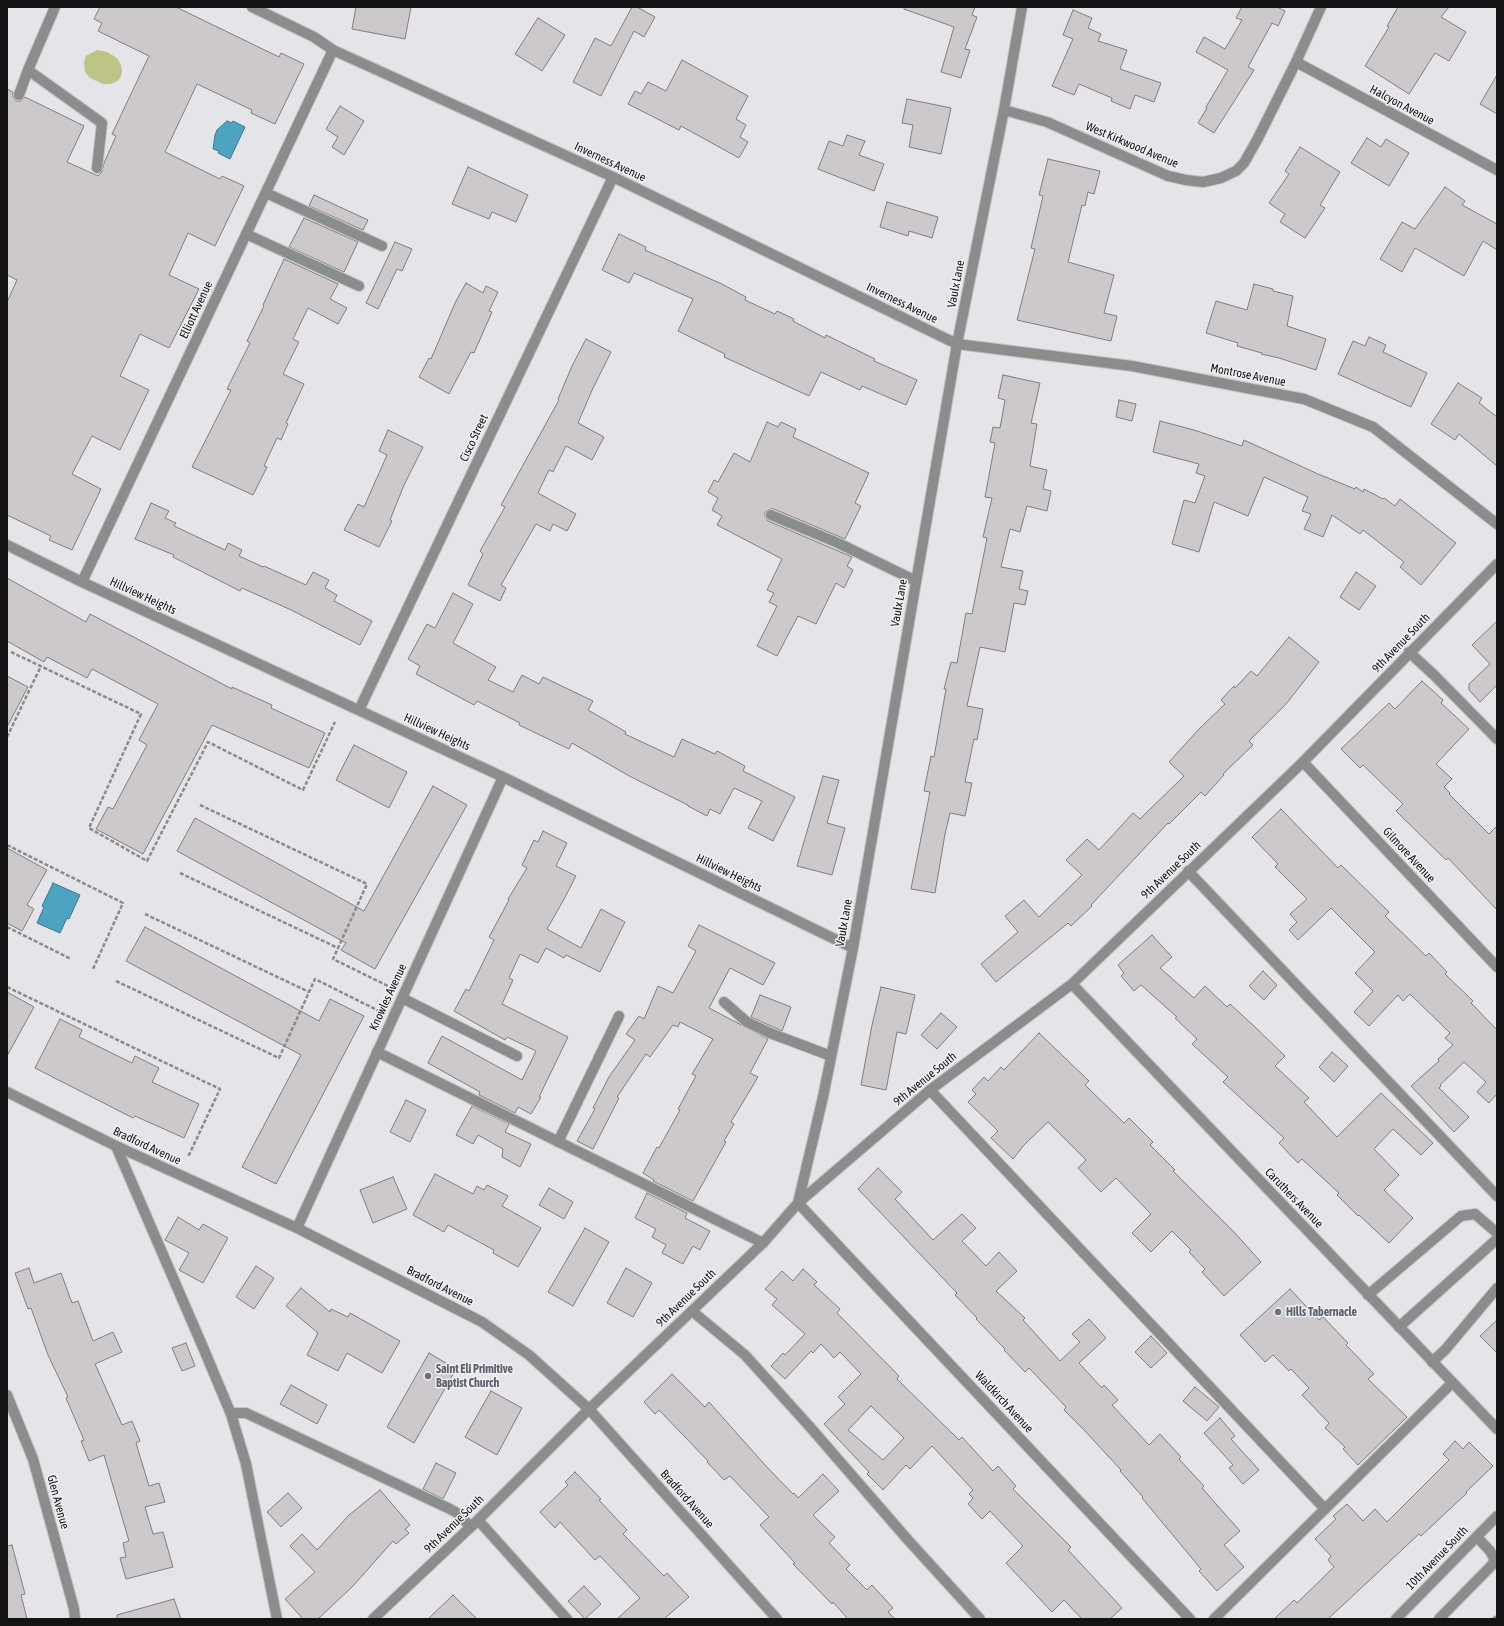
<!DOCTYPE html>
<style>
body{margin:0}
#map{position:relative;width:1504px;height:1626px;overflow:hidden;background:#e5e4e8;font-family:"Asap Condensed",sans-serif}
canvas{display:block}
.frame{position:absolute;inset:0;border:8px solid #131214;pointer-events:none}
</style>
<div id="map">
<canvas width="1504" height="1626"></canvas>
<div class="frame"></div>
</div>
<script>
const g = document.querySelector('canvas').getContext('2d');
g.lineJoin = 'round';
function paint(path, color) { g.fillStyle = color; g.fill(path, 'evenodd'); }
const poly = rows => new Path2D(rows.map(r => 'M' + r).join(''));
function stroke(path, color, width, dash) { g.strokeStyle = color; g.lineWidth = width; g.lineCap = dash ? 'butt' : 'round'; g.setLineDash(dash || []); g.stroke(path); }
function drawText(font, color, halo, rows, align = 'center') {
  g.font = font + ' "Asap Condensed",sans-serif'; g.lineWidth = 3; g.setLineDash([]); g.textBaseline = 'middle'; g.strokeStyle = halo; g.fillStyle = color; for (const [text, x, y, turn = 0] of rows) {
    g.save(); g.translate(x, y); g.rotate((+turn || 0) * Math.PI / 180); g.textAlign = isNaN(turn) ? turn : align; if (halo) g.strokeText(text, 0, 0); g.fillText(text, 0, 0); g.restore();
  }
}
paint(poly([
 [97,50,107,52,117,58,121,65,122,71,121,76,118,81,110,84,103,84,90,78,85,72,84,62,86,56]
]), '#bdc485');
const water = poly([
 [227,121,232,123,233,121,245,127,230,159,218,153,219,151,213,149,215,135,217,130,227,121],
 [53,883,80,895,69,919,67,918,60,933,37,923,44,907,42,906,53,883]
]);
paint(water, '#4da3c2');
stroke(water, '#3c788e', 1);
const building = poly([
 [100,7,176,7,279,57,281,53,304,64,275,124,251,113,252,110,197,84,165,152,220,179,222,176,244,186,215,246,188,233,169,275,199,289,169,348,140,334,120,376,149,390,120,450,92,436,72,474,101,489,72,550,49,540,51,536,7,515,7,302,17,280,7,275,7,89,13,92,13,97,16,101,21,101,25,97,84,126,67,162,98,176,102,172,104,163,116,136,112,134,149,56,98,31,102,23,94,19,100,7],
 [356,7,411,7,405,39,352,29,356,7],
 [632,7,637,7,655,17,644,37,634,31,601,96,573,82,595,38,611,46,632,7],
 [904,7,975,7,972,15,977,17,965,49,970,50,961,78,941,72,954,27,904,9,904,7],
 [1242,7,1277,7,1285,11,1278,26,1272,23,1248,67,1254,70,1214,133,1198,123,1207,108,1206,107,1228,70,1196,52,1204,37,1225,49,1242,20,1236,18,1242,7],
 [1398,7,1449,7,1441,17,1466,32,1449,61,1435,53,1409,94,1365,66,1389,27,1387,26,1398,7],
 [1073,10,1092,18,1088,28,1101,34,1098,41,1127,50,1120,69,1161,83,1154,102,1135,95,1130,109,1111,101,1112,98,1079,84,1074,95,1052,86,1073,39,1063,35,1073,10],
 [538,18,565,35,542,71,515,54,538,18],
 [682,60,748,96,736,119,746,125,740,137,748,142,739,158,681,126,679,130,628,104,635,91,641,94,648,82,666,91,682,60],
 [1497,75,1497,114,1480,104,1497,75],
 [907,99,951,108,941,154,909,147,913,125,902,123,907,99],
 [340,106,364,121,344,155,332,147,338,137,326,129,340,106],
 [847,135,865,141,859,155,884,164,874,191,818,169,829,141,843,146,847,135],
 [1367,138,1381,147,1386,139,1409,153,1389,186,1351,163,1367,138],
 [1300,147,1340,172,1320,205,1325,208,1305,238,1280,222,1285,214,1269,203,1289,174,1285,171,1300,147],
 [1048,159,1100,171,1094,194,1088,192,1085,206,1082,205,1068,262,1114,275,1104,313,1117,316,1111,341,1017,320,1035,249,1031,248,1043,196,1039,195,1048,159],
 [468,167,528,195,516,222,492,212,489,219,452,204,468,167],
 [1445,187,1465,201,1462,205,1497,224,1497,250,1483,241,1464,276,1415,248,1402,272,1380,259,1402,222,1415,229,1445,187],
 [314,195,368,220,363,230,309,206,314,195],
 [887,202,938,217,932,238,909,231,908,236,880,227,887,202],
 [304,218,358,242,344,272,289,247,304,218],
 [619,234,646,247,645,250,722,284,746,297,745,300,775,314,777,311,794,319,793,321,825,338,826,335,875,359,874,361,917,380,906,405,862,386,860,390,821,372,809,396,724,357,725,354,678,331,693,299,634,273,629,283,602,270,619,234],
 [395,242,412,249,402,271,397,269,378,309,366,303,395,242],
 [284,259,338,284,330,299,347,308,338,324,308,308,293,339,299,342,283,374,304,384,286,423,288,424,281,440,277,438,264,466,267,467,253,495,192,467,231,390,227,389,250,343,247,341,264,306,263,305,284,259],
 [466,283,483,293,486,286,498,292,489,311,492,312,474,353,471,352,449,394,419,377,429,358,431,359,455,303,466,283],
 [1254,284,1273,289,1273,291,1293,296,1287,326,1326,339,1316,370,1279,358,1261,354,1262,353,1237,346,1238,343,1206,333,1216,301,1247,310,1254,284],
 [1369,337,1386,345,1383,352,1427,373,1411,407,1338,374,1353,341,1365,346,1369,337],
 [586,339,611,352,593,388,578,423,604,437,592,460,566,446,553,472,549,470,538,493,576,514,567,531,553,524,550,531,536,524,501,585,506,588,500,601,468,585,483,554,480,551,505,507,501,505,559,400,558,399,572,366,586,339],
 [1003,375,1040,383,1031,423,1037,424,1030,466,1047,470,1043,489,1051,491,1047,511,1027,506,1020,532,1010,529,1001,567,1023,571,1019,589,1028,591,1025,605,1014,603,1005,652,980,647,967,706,983,709,977,740,974,739,965,782,972,783,965,816,950,813,945,834,935,893,911,889,930,792,924,791,931,756,934,757,946,689,944,689,951,662,957,663,966,613,972,614,987,538,983,537,992,498,985,497,995,443,990,442,993,427,1000,428,1005,400,998,398,1003,375],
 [1458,383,1482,398,1479,403,1497,417,1497,466,1459,434,1455,440,1431,424,1458,383],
 [1119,400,1136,404,1132,421,1116,417,1119,400],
 [1160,421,1194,430,1242,446,1244,440,1318,474,1355,489,1356,487,1363,492,1364,489,1383,499,1384,498,1395,506,1400,499,1456,543,1421,585,1400,567,1404,562,1363,530,1360,534,1332,515,1323,537,1304,529,1311,514,1302,511,1308,497,1264,477,1248,516,1214,502,1199,552,1172,544,1184,500,1195,503,1205,476,1196,473,1199,464,1153,452,1160,421],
 [767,422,778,427,781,422,796,429,793,437,869,473,855,503,861,506,845,539,774,509,770,509,765,512,765,516,768,521,852,557,847,566,853,570,844,588,836,583,816,624,798,616,777,656,757,646,777,606,769,602,774,593,767,590,782,559,717,525,722,516,712,510,718,498,708,492,714,480,718,482,734,453,750,462,767,422],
 [388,430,423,447,404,485,390,520,392,521,379,547,344,530,358,504,364,507,387,455,379,451,388,430],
 [151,503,169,511,165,518,176,523,174,526,225,550,228,543,242,550,239,556,263,567,264,566,306,585,313,572,329,580,325,588,337,595,334,601,372,621,360,645,289,609,242,588,240,591,173,557,174,555,135,539,151,503],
 [1356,572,1376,586,1359,610,1340,597,1356,572],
 [7,578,86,622,90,614,232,689,232,687,272,705,271,708,325,733,309,768,212,725,143,854,96,829,108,807,113,809,147,745,139,740,158,704,92,669,87,678,47,657,44,662,7,641,7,578],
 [453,593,473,604,453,643,496,667,488,680,513,692,522,675,539,684,543,677,593,701,588,710,626,732,625,734,674,757,682,739,715,754,717,751,745,766,743,771,795,797,773,841,748,828,762,801,734,788,720,814,710,809,707,816,688,806,688,805,631,777,572,743,569,749,519,725,520,723,477,701,474,705,416,674,420,666,408,659,427,624,435,628,453,593],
 [1497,621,1497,685,1480,702,1469,690,1469,684,1490,664,1472,645,1497,621],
 [1289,637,1319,662,1286,704,1249,741,1253,745,1223,774,1224,775,1205,796,1201,792,1169,824,1168,823,1091,905,1092,906,1071,926,1068,923,996,982,981,964,1018,932,1005,916,1024,900,1039,917,1082,875,1066,860,1087,839,1099,850,1133,813,1140,819,1184,776,1169,762,1199,729,1225,704,1221,700,1234,686,1235,688,1251,671,1257,676,1289,637],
 [7,676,28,687,7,727,7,676],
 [1422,681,1443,700,1441,703,1469,729,1436,764,1452,779,1444,787,1450,793,1449,794,1489,834,1497,826,1497,910,1448,858,1446,860,1396,811,1403,804,1363,765,1360,768,1341,749,1389,703,1395,709,1422,681],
 [354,745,407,772,389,808,336,780,354,745],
 [823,776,839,780,827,823,845,828,832,875,797,866,823,776],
 [433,786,467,805,375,969,341,950,346,943,177,851,195,818,364,911,433,786],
 [1281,809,1338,868,1341,865,1389,912,1385,916,1426,956,1429,953,1447,972,1445,974,1473,1001,1471,1003,1497,1030,1497,1094,1489,1103,1477,1092,1486,1082,1464,1062,1440,1085,1441,1086,1439,1088,1469,1117,1454,1132,1411,1086,1439,1061,1438,1059,1453,1045,1445,1038,1450,1033,1410,994,1403,1001,1398,995,1369,1026,1354,1012,1373,991,1355,973,1375,952,1331,908,1298,940,1289,930,1297,922,1290,914,1307,899,1275,867,1278,864,1252,837,1281,809],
 [543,831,567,843,556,866,576,876,563,901,547,929,581,948,601,909,625,922,600,972,566,955,564,958,546,948,538,963,520,954,509,978,513,980,502,1004,568,1037,539,1097,541,1097,531,1114,518,1107,515,1113,479,1095,480,1092,428,1063,442,1036,522,1080,536,1051,507,1037,505,1040,454,1011,466,989,469,991,494,940,489,937,509,900,508,899,527,868,522,865,534,840,538,842,543,831],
 [7,848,47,870,27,905,34,909,22,931,7,923,7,848],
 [699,925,775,963,763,985,730,968,709,1008,768,1039,750,1073,758,1077,731,1122,734,1124,724,1141,726,1142,693,1201,653,1181,654,1180,643,1173,657,1147,659,1148,680,1110,678,1109,696,1076,692,1074,713,1039,680,1022,678,1027,673,1025,650,1057,646,1054,617,1097,619,1098,593,1149,577,1141,595,1109,593,1108,609,1077,635,1040,626,1034,639,1016,644,1019,658,986,673,993,696,951,688,946,699,925],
 [145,927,319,1021,330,999,364,1016,276,1184,242,1167,301,1055,126,961,145,927],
 [1152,935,1172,957,1160,968,1194,998,1205,986,1227,1007,1230,1004,1254,1026,1285,1056,1275,1066,1309,1098,1304,1102,1337,1137,1381,1093,1433,1143,1421,1155,1393,1129,1374,1149,1399,1175,1384,1190,1413,1218,1389,1243,1359,1215,1358,1216,1337,1195,1339,1193,1302,1159,1298,1163,1279,1143,1284,1138,1223,1082,1228,1077,1192,1044,1197,1039,1175,1018,1177,1017,1141,985,1134,991,1121,976,1124,973,1118,965,1152,935],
 [1263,971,1277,985,1264,1000,1249,986,1263,971],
 [881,987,915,995,906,1034,897,1032,886,1090,861,1085,872,1025,881,987],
 [7,992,34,1007,7,1056,7,992],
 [760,995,791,1007,782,1031,751,1017,760,995],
 [941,1013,957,1027,937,1049,921,1035,941,1013],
 [60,1019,82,1030,79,1037,132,1063,135,1056,159,1068,152,1082,199,1104,184,1138,135,1116,133,1118,35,1068,60,1019],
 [1039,1033,1089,1081,1085,1085,1124,1123,1129,1118,1153,1142,1150,1145,1175,1170,1173,1171,1233,1231,1261,1262,1224,1296,1202,1272,1205,1269,1189,1252,1191,1250,1172,1231,1151,1252,1132,1233,1151,1214,1116,1178,1101,1192,1078,1168,1086,1160,1048,1122,1024,1145,1013,1159,991,1138,998,1131,968,1102,976,1094,972,1090,984,1077,988,1081,1001,1067,1004,1070,1039,1033],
 [1332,1052,1348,1066,1334,1082,1319,1067,1332,1052],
 [406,1100,426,1110,410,1142,390,1132,406,1100],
 [472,1106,509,1124,505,1132,531,1144,520,1167,502,1157,503,1149,478,1135,473,1144,456,1135,472,1106],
 [878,1168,902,1192,895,1199,933,1240,962,1214,976,1228,962,1241,986,1266,999,1252,1017,1271,996,1291,1025,1318,1023,1320,1060,1361,1080,1342,1072,1334,1089,1319,1106,1338,1079,1363,1102,1388,1104,1385,1118,1400,1112,1405,1149,1445,1160,1434,1181,1457,1179,1459,1204,1486,1202,1488,1240,1531,1224,1545,1244,1567,1217,1591,1199,1571,1201,1569,1142,1498,1143,1497,1120,1471,1121,1470,1085,1431,1064,1410,1066,1407,1029,1368,1025,1372,1004,1350,1005,1349,976,1319,977,1318,955,1295,957,1293,858,1189,878,1168],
 [435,1174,473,1194,477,1186,484,1190,487,1185,508,1196,502,1206,541,1228,518,1267,493,1253,494,1250,448,1225,444,1232,413,1215,435,1174],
 [393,1177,407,1209,373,1223,360,1190,393,1177],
 [549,1188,573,1202,564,1219,539,1205,549,1188],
 [647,1193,687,1213,685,1218,710,1231,700,1250,693,1246,683,1264,662,1253,666,1245,652,1237,656,1229,635,1218,647,1193],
 [178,1217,199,1230,203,1224,228,1238,203,1283,179,1270,189,1253,165,1240,178,1217],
 [585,1228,609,1242,573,1306,548,1292,585,1228],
 [256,1266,274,1278,254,1309,236,1297,256,1266],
 [29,1268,34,1283,61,1273,72,1303,78,1301,93,1341,113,1332,122,1352,95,1364,122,1425,132,1421,140,1441,136,1443,149,1486,159,1483,165,1502,145,1507,153,1534,163,1532,173,1567,126,1579,120,1558,126,1557,123,1543,129,1541,104,1455,89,1461,81,1441,84,1440,66,1398,68,1397,48,1355,31,1308,28,1309,15,1273,29,1268],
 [626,1268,652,1283,633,1317,607,1303,626,1268],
 [803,1269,817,1282,814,1285,840,1309,837,1313,899,1376,897,1379,959,1440,962,1437,993,1471,998,1466,1016,1486,1013,1489,1071,1547,1068,1550,1122,1608,1110,1619,1082,1619,1064,1600,1052,1612,1006,1563,1023,1546,990,1511,982,1519,968,1504,973,1498,969,1494,973,1490,932,1446,910,1469,906,1465,883,1490,867,1474,869,1472,824,1424,845,1404,838,1397,861,1374,840,1352,834,1358,821,1344,813,1353,811,1351,785,1379,771,1366,783,1353,785,1355,805,1334,772,1305,777,1299,765,1289,782,1271,793,1281,803,1269],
 [871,1406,904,1438,883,1460,848,1430,871,1406],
 [301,1288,330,1312,331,1309,348,1317,350,1313,400,1341,382,1373,347,1353,338,1371,307,1355,318,1333,286,1306,301,1288],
 [1290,1289,1319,1320,1323,1317,1348,1343,1346,1345,1374,1374,1368,1379,1407,1417,1358,1465,1343,1449,1345,1447,1325,1428,1329,1423,1302,1395,1309,1388,1291,1369,1289,1371,1273,1355,1265,1362,1240,1335,1290,1289],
 [1497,1320,1497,1353,1480,1336,1497,1320],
 [1151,1336,1167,1353,1151,1368,1135,1352,1151,1336],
 [186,1343,195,1366,182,1371,172,1348,186,1343],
 [429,1353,456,1369,414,1443,387,1427,429,1353],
 [672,1374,705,1407,709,1402,765,1465,793,1494,794,1493,798,1498,823,1474,839,1491,813,1515,835,1537,829,1543,850,1565,846,1569,867,1590,872,1585,893,1608,888,1612,895,1619,848,1619,833,1602,832,1604,793,1564,795,1563,760,1525,769,1517,730,1476,724,1480,707,1462,708,1461,659,1410,655,1414,644,1402,672,1374],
 [291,1385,327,1405,317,1424,280,1404,291,1385],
 [1195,1387,1219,1407,1207,1421,1183,1401,1195,1387],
 [491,1391,522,1408,497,1455,465,1437,491,1391],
 [1220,1418,1235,1436,1231,1439,1259,1470,1243,1484,1229,1468,1233,1465,1204,1433,1220,1418],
 [1455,1441,1463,1449,1469,1442,1493,1466,1466,1492,1467,1493,1421,1536,1419,1534,1328,1619,1274,1619,1294,1600,1297,1603,1334,1567,1328,1560,1331,1556,1315,1539,1336,1519,1333,1516,1347,1504,1363,1521,1375,1509,1387,1522,1449,1460,1443,1454,1455,1441],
 [436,1463,456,1473,443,1499,423,1489,436,1463],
 [575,1472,601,1499,599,1500,627,1530,623,1534,664,1576,667,1573,689,1597,664,1619,617,1619,640,1598,600,1556,595,1560,560,1522,555,1528,540,1512,568,1485,565,1482,575,1472],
 [380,1490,410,1525,405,1529,409,1533,396,1544,393,1541,353,1586,318,1619,303,1619,285,1599,315,1572,290,1546,302,1534,317,1550,349,1515,380,1490],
 [288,1493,302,1508,281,1527,267,1512,288,1493],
 [12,1545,25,1594,21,1595,27,1619,7,1619,7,1546,12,1545],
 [584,1586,601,1604,585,1619,568,1601,584,1586],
 [453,1595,477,1619,428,1619,453,1595],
 [174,1599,181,1619,117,1619,117,1615,174,1599]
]);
paint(building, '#ccc8cb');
stroke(building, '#807d80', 1);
const service = poly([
 [55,7,28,70,102,123,97,168],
 [19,95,28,70],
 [266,193,382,246],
 [246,234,359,286],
 [771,515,838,543,916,581],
 [1409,652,1434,675,1497,739],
 [1188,871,1497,1196],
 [402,998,517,1056],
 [724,1002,747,1022,770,1033,831,1056],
 [377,1052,763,1243],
 [930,1090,1325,1509],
 [558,1142,619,1016],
 [116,1146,202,1345,231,1414,246,1464,277,1619],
 [1368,1295,1461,1216,1475,1214,1497,1233],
 [692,1311,745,1355,810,1427,908,1540,980,1619],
 [1399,1327,1497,1239],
 [1432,1362,1445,1350,1497,1288],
 [231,1414,236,1413,246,1413,450,1509,457,1513,471,1527],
 [478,1520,567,1619],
 [1214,1619,1452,1383],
 [1439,1619,1493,1564,1494,1558,1490,1551,1477,1537]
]);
const minor = poly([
 [252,7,314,37,333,50,613,177,957,344,1132,366,1304,399,1373,427,1497,524],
 [1022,7,1004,110,957,344,853,948,823,1097,798,1203,1190,1619],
 [1296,62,1497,170],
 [1004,110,1047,122,1168,176,1186,180,1203,182,1221,178,1236,171,1244,163,1257,140,1296,62,1321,7],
 [7,545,82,582,503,777,853,948],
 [82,582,333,50],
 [359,710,613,177],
 [1303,762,1497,967],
 [1072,984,1497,1429],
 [7,1092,116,1146,297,1228,482,1322,529,1355,589,1409,777,1619],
 [297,1228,503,777],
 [7,1395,33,1459,74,1609,75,1619],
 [373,1619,478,1520,589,1409,763,1243,798,1203,930,1090,1072,984,1303,762,1497,564]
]);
const tertiary = poly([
 [1396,1619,1497,1516]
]);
stroke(service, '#c3c2c6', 12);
stroke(minor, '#c3c2c6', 12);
stroke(tertiary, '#c3c2c6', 12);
stroke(poly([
 [11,652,141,714,89,828,147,861,208,742,303,790,335,722],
 [7,737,41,666],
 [200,805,367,884,333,959,390,987],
 [7,845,123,903,93,969],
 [180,873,338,948],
 [145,914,309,992],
 [7,927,71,959],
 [116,981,279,1058,315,979,379,1011],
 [7,987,220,1089,188,1157],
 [1493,1619,1497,1615]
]), '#8b8a8d', 2.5, [4, 2]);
stroke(service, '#8b8d8c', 10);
stroke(minor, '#8b8d8c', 10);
stroke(tertiary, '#8b8d8c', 10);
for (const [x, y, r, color] of [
 [1278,1312,4,"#6b7280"],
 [428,1376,4,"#6b7280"]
]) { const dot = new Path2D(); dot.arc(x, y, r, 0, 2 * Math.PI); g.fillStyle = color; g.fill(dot); stroke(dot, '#f2f1f5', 1.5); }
drawText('12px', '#131214', '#f2f1f5', [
 ["Halcyon Avenue",1402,105,28],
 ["West Kirkwood Avenue",1132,145,23],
 ["Inverness Avenue",610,162,25],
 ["Vaulx Lane",956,284,-79],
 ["Inverness Avenue",902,303,26],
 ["Elliott Avenue",196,310,-65],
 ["Montrose Avenue",1248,375,11],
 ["Cisco Street",474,438,-65],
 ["Hillview Heights",143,596,25],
 ["Vaulx Lane",899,603,-80],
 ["9th Avenue South",1401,643,-46],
 ["Hillview Heights",437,732,25],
 ["Gilmore Avenue",1409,855,47],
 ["9th Avenue South",1171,870,-44],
 ["Hillview Heights",729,873,26],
 ["Vaulx Lane",844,923,-80],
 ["Knowles Avenue",388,997,-65],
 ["9th Avenue South",925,1079,-39],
 ["Bradford Avenue",147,1146,25],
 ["Caruthers Avenue",1294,1198,46],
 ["Bradford Avenue",440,1286,27],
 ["9th Avenue South",686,1298,-44],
 ["Waldkirch Avenue",1004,1402,47],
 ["Bradford Avenue",687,1499,48],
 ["Glen Avenue",58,1502,75],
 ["9th Avenue South",454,1524,-44],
 ["10th Avenue South",1437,1558,-46]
]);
drawText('bold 12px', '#5b616d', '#f2f1f5', [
 ["Hills Tabernacle",1286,1312],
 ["Saint Eli Primitive",436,1369],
 ["Baptist Church",436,1383]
], 'left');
</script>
